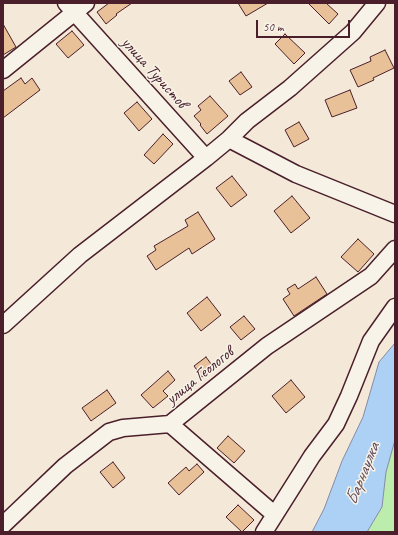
<!DOCTYPE html>
<meta charset="utf-8">
<style>
body{margin:0}
#map{position:relative;width:398px;height:535px;overflow:hidden;background:#f4e9d8;font-family:Caveat,sans-serif}
canvas{display:block}
.frame{position:absolute;inset:0;border:4px solid #4a1f2b;pointer-events:none}
.scale{position:absolute;left:256px;top:20px;width:94px;height:18px;box-sizing:border-box;border:2px solid #4a1f2b;border-top:0;padding-left:5px;font-size:12px;line-height:14px;white-space:nowrap;color:#4a1f2b;-webkit-text-stroke:3px #f7f3e8;paint-order:stroke}
</style>
<div id="map">
<canvas width="398" height="535"></canvas>
<div class="frame"></div>
<div class="scale">50 m</div>
</div>
<script>
const g = document.querySelector('canvas').getContext('2d');
g.lineJoin = 'round';
function paint(path, color) { g.fillStyle = color; g.fill(path, 'evenodd'); }
const poly = rows => new Path2D(rows.map(r => 'M' + r).join(''));
function stroke(path, color, width, dash) { g.strokeStyle = color; g.lineWidth = width; g.lineCap = dash ? 'butt' : 'round'; g.setLineDash(dash || []); g.stroke(path); }
function drawText(font, color, halo, rows, align = 'center') {
  g.font = font + ' Caveat,sans-serif'; g.lineWidth = 3; g.setLineDash([]); g.textBaseline = 'middle'; g.strokeStyle = halo; g.fillStyle = color; for (const [text, x, y, turn = 0] of rows) {
    g.save(); g.translate(x, y); g.rotate((+turn || 0) * Math.PI / 180); g.textAlign = isNaN(turn) ? turn : align; if (halo) g.strokeText(text, 0, 0); g.fillText(text, 0, 0); g.restore();
  }
}
paint(poly([
 [395,440,395,532,367,532,382,507,386,472]
]), '#bcedac');
const water = poly([
 [395,343,395,440,386,472,382,507,367,532,312,532,324,509,342,461,363,417,379,362,395,343]
]);
paint(water, '#add1f5');
stroke(water, '#858aa4', 1);
const building = poly([
 [109,3,132,3,116,14,117,15,106,24,97,12,109,3],
 [238,3,268,3,246,16,238,3],
 [308,3,326,3,338,14,329,24,308,3],
 [3,24,16,47,3,55,3,24],
 [72,31,84,45,68,58,56,44,72,31],
 [285,34,305,53,294,64,275,44,285,34],
 [385,50,394,68,373,78,374,80,358,87,350,70,371,61,370,57,385,50],
 [241,72,252,87,240,95,229,81,241,72],
 [21,78,25,84,32,78,40,90,3,118,3,91,21,78],
 [350,90,357,108,332,117,325,100,350,90],
 [210,96,228,116,207,134,200,125,201,124,194,116,201,110,198,106,210,96],
 [137,102,152,119,139,131,124,113,137,102],
 [299,122,309,139,294,147,285,130,299,122],
 [163,134,173,144,154,164,144,155,163,134],
 [232,176,247,195,231,207,216,188,232,176],
 [292,196,310,218,291,233,274,211,292,196],
 [198,212,215,239,192,254,189,248,156,270,147,256,156,250,154,246,188,226,185,220,198,212],
 [358,239,374,254,358,272,341,257,358,239],
 [316,277,327,294,294,316,283,299,290,294,287,289,295,284,298,289,316,277],
 [207,297,221,315,201,331,187,313,207,297],
 [244,316,255,329,241,340,230,327,244,316],
 [206,357,214,368,202,377,194,366,206,357],
 [168,371,175,380,163,391,168,396,153,408,141,395,168,371],
 [291,380,305,397,286,413,272,396,291,380],
 [107,390,116,403,91,421,82,408,107,390],
 [228,436,245,451,234,463,217,448,228,436],
 [113,462,125,478,113,488,100,472,113,462],
 [197,464,204,472,179,495,168,483,186,467,189,471,197,464],
 [238,505,254,520,242,532,226,517,238,505]
]);
paint(building, '#e8c199');
stroke(building, '#4a1f2b', 1);
const minor = poly([
 [66,3,206,158],
 [3,70,86,3],
 [229,139,296,174,395,214],
 [3,325,80,255,206,158,229,139,247,121,290,88,353,32,377,3],
 [170,424,274,514],
 [3,525,65,466,109,432,123,428,170,424,267,346,371,276,395,249],
 [264,532,312,456,336,424,349,396,371,341,395,307]
]);
stroke(minor, '#4a1f2b', 19);
stroke(minor, '#f7f3e8', 16);
drawText('17px', '#4a1f2b', '#f7f3e8', [
 ["улица Туристов",154,73,48],
 ["улица Геологов",200,376,-39]
]);
drawText('italic 18px', '#634c5e', '#f7f3e8', [
 ["Барнаулка",363,474,-68]
]);
</script>
